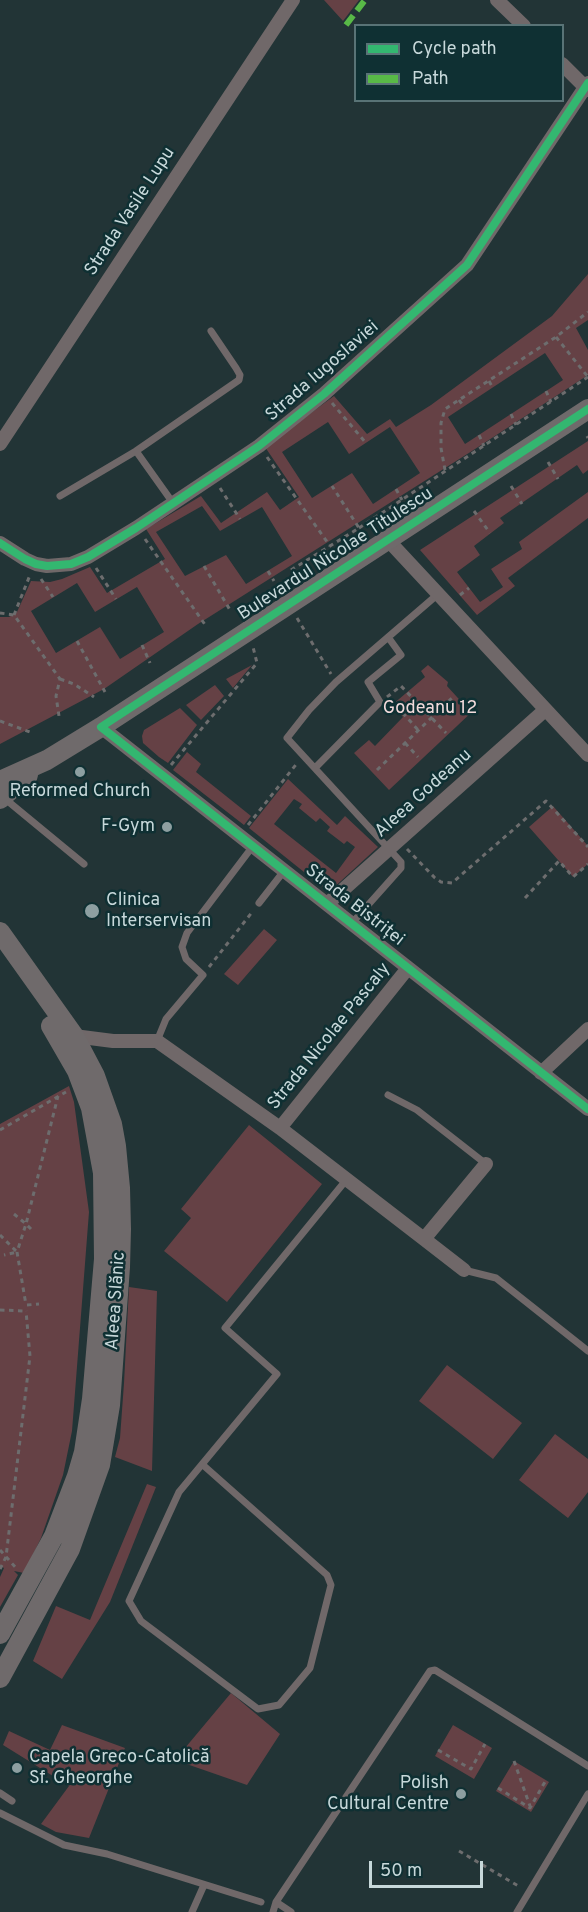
<!DOCTYPE html>
<meta charset="utf-8">
<style>
body{margin:0}
#map{position:relative;width:588px;height:1912px;overflow:hidden;background:#223436;font-family:Overpass,sans-serif}
canvas{display:block}
.legend{position:absolute;left:354px;top:24px;width:210px;height:78px;box-sizing:border-box;background:#0f3033;border:2px solid #597376;margin:0;padding:8px 10px;list-style:none;font-size:18px;color:#c7d8da}
.legend li{display:flex;align-items:center;gap:12px;height:30px}
.legend b{width:30px;border:2px solid #597376}
.scale{position:absolute;left:369px;top:1861px;width:114px;height:27px;box-sizing:border-box;border:3px solid #c7d8da;border-top:0;padding-left:8px;font-size:18px;line-height:21px;white-space:nowrap;color:#c7d8da;-webkit-text-stroke:4px #0f3033;paint-order:stroke}
</style>
<div id="map">
<canvas width="588" height="1912"></canvas>
<ul class="legend">
<li><b style="height:8px;background:#33b770"></b>Cycle path</li>
<li><b style="height:8px;background:#58b947"></b>Path</li>
</ul>
<div class="scale">50 m</div>
</div>
<script>
const g = document.querySelector('canvas').getContext('2d');
g.lineJoin = 'round';
function paint(path, color) { g.fillStyle = color; g.fill(path, 'evenodd'); }
const poly = rows => new Path2D(rows.map(r => 'M' + r).join(''));
function stroke(path, color, width, dash) { g.strokeStyle = color; g.lineWidth = width; g.lineCap = dash ? 'butt' : 'round'; g.setLineDash(dash || []); g.stroke(path); }
function drawText(font, color, halo, rows, align = 'center') {
  g.font = font + ' Overpass,sans-serif'; g.lineWidth = 5; g.setLineDash([]); g.textBaseline = 'middle'; g.strokeStyle = halo; g.fillStyle = color; for (const [text, x, y, turn = 0] of rows) {
    g.save(); g.translate(x, y); g.rotate((+turn || 0) * Math.PI / 180); g.textAlign = isNaN(turn) ? turn : align; if (halo) g.strokeText(text, 0, 0); g.fillText(text, 0, 0); g.restore();
  }
}
paint(poly([
 [324,0,359,0,343,21],
 [588,274,588,320,576,328,588,350,588,375,472,451,198,624,104,689,0,744,0,617,9,617,17,612,31,581,50,582,62,579,90,567,107,593,165,559,146,529,201,496,221,523,267,492,280,510,299,497,265,447,334,396,367,434,390,419,396,427,431,405,552,316],
 [545,353,563,380,465,444,448,417],
 [328,422,349,454,390,427,420,473,373,504,352,473,312,498,282,452],
 [202,506,220,531,262,507,292,556,246,584,226,555,185,576,156,532],
 [77,583,95,612,137,587,164,632,120,659,100,627,56,653,31,611],
 [588,441,588,470,583,474,577,465,500,518,504,523,474,546,480,555,457,572,480,602,503,587,491,569,522,549,519,542,588,492,588,518,508,578,515,586,477,615,420,550],
 [252,665,233,688,226,679],
 [428,665,448,682,447,686,467,708,471,707,474,710,389,790,354,753,369,740,375,746,403,717,392,705,425,677,421,671],
 [215,685,224,696,201,720,186,705],
 [180,708,197,725,168,763,159,757,143,743,142,736,144,730],
 [187,752,201,764,196,772,251,816,244,825,173,770],
 [288,779,337,825,345,816,378,847,329,892,249,828],
 [294,799,302,804,299,808,316,822,320,818,330,827,327,831,344,844,347,841,355,847,336,873,274,824],
 [553,806,588,846,588,864,573,877,529,827],
 [264,929,277,940,238,985,224,974],
 [69,1086,74,1102,89,1212,72,1431,63,1475,41,1538,24,1573,14,1571,18,1575,0,1607,0,1577,4,1568,0,1566,0,1124],
 [249,1125,322,1184,227,1302,164,1251,191,1218,181,1209],
 [129,1287,157,1291,152,1471,115,1457,120,1438,124,1383],
 [447,1365,522,1423,493,1459,419,1401],
 [555,1434,588,1459,588,1492,568,1518,519,1480],
 [147,1484,156,1487,110,1602,62,1679,33,1661,56,1606,90,1620],
 [231,1693,280,1734,247,1785,175,1760],
 [62,1725,125,1748,89,1838,56,1832,41,1824,69,1786,3,1745,9,1731,50,1750],
 [453,1725,492,1748,474,1779,435,1756],
 [514,1761,549,1782,531,1812,496,1791]
]), '#654145');
stroke(poly([
 [556,337,588,377],
 [489,381,493,388],
 [546,391,551,402],
 [459,400,464,407],
 [332,403,366,443],
 [511,414,516,425],
 [479,435,484,446],
 [587,436,588,438],
 [267,457,330,546],
 [548,462,558,479],
 [445,470,441,448,441,423,445,409,556,337,588,312],
 [511,486,522,504],
 [220,488,240,519],
 [396,489,402,500],
 [474,511,490,533],
 [359,528,588,377],
 [145,539,206,626],
 [204,566,230,610],
 [96,568,116,599],
 [291,570,359,528,332,486],
 [268,571,274,581],
 [41,579,53,597],
 [460,595,469,588],
 [0,613,14,615,60,679,56,696,59,716],
 [14,615,30,575],
 [297,618,331,674],
 [77,641,105,692],
 [142,645,150,663],
 [60,679,74,684,94,697],
 [387,697,401,686,446,733],
 [414,700,402,712,418,730],
 [0,721,30,732],
 [405,743,418,757],
 [171,765,257,663,253,647],
 [377,770,453,697],
 [248,825,298,762],
 [407,849,435,878,441,882,452,883,546,801,588,847],
 [525,898,559,861,573,877,588,864],
 [209,967,253,911],
 [0,1130,66,1092],
 [14,1214,26,1224,17,1252,26,1305],
 [31,1229,26,1224,58,1096],
 [0,1235,17,1252,4,1255],
 [27,1305,39,1304],
 [0,1310,25,1311],
 [0,1550,17,1569],
 [0,1569,6,1557,30,1356,26,1311],
 [438,1750,471,1769,485,1744],
 [514,1761,530,1806],
 [498,1788,530,1808,546,1780],
 [459,1851,520,1887]
]), '#6d6d6e', 3, [4.5, 4.5]);
stroke(poly([
 [136,451,173,503],
 [60,496,136,451,239,380,240,375,236,368,211,331],
 [315,768,380,702,368,682,401,655,388,637],
 [4,798,84,864],
 [259,903,284,871],
 [352,923,401,868,401,862,287,738,309,710,336,682,437,595],
 [157,1041,166,1019,203,975,186,959,182,947,187,933,253,846],
 [388,1095,417,1110,486,1164],
 [464,1270,496,1278,588,1351],
 [203,1465,327,1575,331,1585,310,1668,279,1705,258,1709,141,1621,129,1601,179,1492,277,1374,225,1328,347,1179],
 [0,1793,12,1801],
 [0,1813,64,1845,107,1854,261,1902],
 [276,1902,291,1912],
 [192,1912,204,1885],
 [273,1912,276,1902,430,1671,435,1670,588,1766],
 [517,1912,588,1794]
]), '#706869', 7);
stroke(poly([
 [497,0,524,26],
 [562,64,588,90],
 [0,444,293,0],
 [387,539,588,755],
 [0,543,25,559,36,564,47,566,71,564,88,557,136,528,259,446,324,394,467,265,588,83],
 [101,727,588,1109],
 [327,904,545,710],
 [74,1036,113,1041,157,1041,280,1128,424,1239,486,1164],
 [541,1073,588,1029],
 [280,1128,408,968],
 [424,1239,464,1270]
]), '#706869', 14);
stroke(poly([
 [0,781,47,760,101,727,588,409],
 [0,799,28,775],
 [0,932,74,1036,95,1076,112,1124,116,1146,120,1188,121,1229,120,1267,110,1405,100,1465,70,1549,0,1678],
 [0,1634,54,1536,77,1476,84,1452,92,1399,104,1259,103,1173,91,1108,77,1071,51,1026]
]), '#6f6a6b', 20);
stroke(poly([
 [346,25,365,0]
]), '#58b947', 6, [12, 6]);
stroke(poly([
 [588,409,101,727,588,1109],
 [0,543,25,559,36,564,47,566,71,564,88,557,136,528,259,446,324,394,467,265,588,83]
]), '#33b770', 8);
for (const [x, y, r, color] of [
 [80,772,6,"#8d9fa1"],
 [167,827,6,"#8d9fa1"],
 [92,911,8,"#8d9fa1"],
 [17,1768,6,"#8d9fa1"],
 [461,1794,6,"#8d9fa1"]
]) { const dot = new Path2D(); dot.arc(x, y, r, 0, 2 * Math.PI); g.fillStyle = color; g.fill(dot); stroke(dot, '#0f3033', 2); }
drawText('18px', '#c7d8da', '#0f3033', [
 ["Strada Vasile Lupu",131,212,-57],
 ["Strada Iugoslaviei",323,372,-41],
 ["Bulevardul Nicolae Titulescu",336,555,-33],
 ["Aleea Godeanu",424,794,-42],
 ["Strada Bistriței",354,906,38],
 ["Strada Nicolae Pascaly",330,1037,-51],
 ["Aleea Slănic",117,1301,-86]
]);
drawText('18px', '#f3dbdc', '#0f3033', [
 ["Godeanu 12",430,709]
]);
drawText('18px', '#c7d8da', '#0f3033', [
 ["Reformed Church",80,792,"center"],
 ["F-Gym",155,827],
 ["Clinica",106,901,"left"],
 ["Interservisan",106,922,"left"],
 ["Capela Greco-Catolică",29,1758,"left"],
 ["Sf. Gheorghe",29,1779,"left"],
 ["Polish",449,1784],
 ["Cultural Centre",449,1805]
], 'right');
</script>
